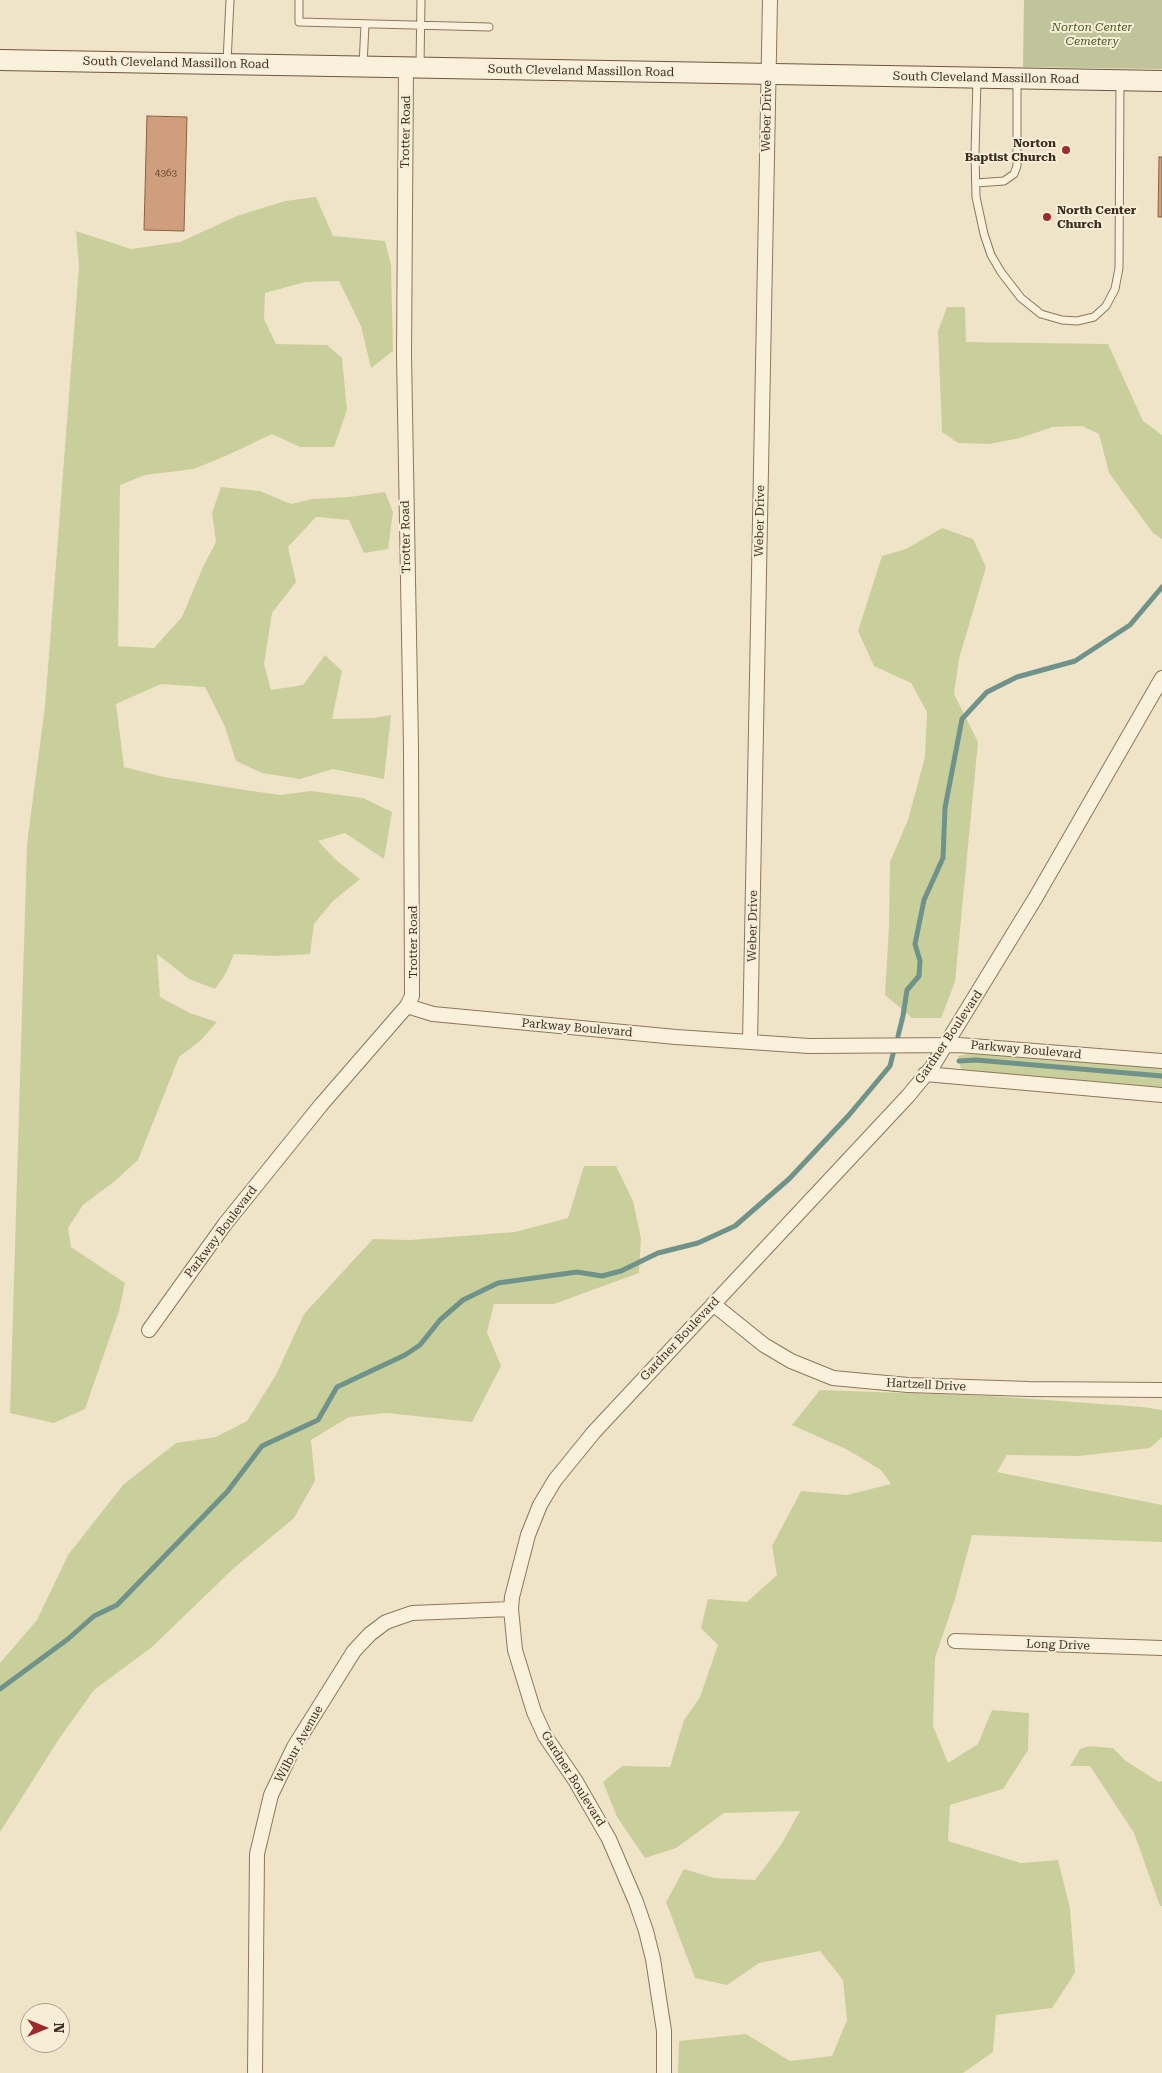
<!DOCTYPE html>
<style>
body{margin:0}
#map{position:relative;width:1162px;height:2073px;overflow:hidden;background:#f0e4c8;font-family:"Roboto Serif",serif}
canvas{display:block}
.north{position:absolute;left:20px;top:2003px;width:50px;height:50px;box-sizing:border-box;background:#f7eed8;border:1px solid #ada18e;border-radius:50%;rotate:90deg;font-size:14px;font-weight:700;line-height:20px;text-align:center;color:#3d2e20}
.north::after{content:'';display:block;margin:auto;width:18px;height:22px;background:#9e2a2b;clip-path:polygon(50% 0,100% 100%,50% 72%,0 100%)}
</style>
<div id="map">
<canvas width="1162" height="2073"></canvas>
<div class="north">N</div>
</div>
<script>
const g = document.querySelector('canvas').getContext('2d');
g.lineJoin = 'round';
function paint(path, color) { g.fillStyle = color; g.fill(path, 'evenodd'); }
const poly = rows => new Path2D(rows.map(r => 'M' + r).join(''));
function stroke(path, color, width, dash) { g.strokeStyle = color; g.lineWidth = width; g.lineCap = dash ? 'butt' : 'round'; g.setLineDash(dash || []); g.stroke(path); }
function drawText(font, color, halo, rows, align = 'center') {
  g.font = font + ' "Roboto Serif",serif'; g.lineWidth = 4; g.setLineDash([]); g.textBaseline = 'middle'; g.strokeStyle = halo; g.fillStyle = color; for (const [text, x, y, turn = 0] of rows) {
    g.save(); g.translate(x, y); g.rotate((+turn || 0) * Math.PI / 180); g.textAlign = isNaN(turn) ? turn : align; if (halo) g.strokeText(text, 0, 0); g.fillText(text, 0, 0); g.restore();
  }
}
paint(poly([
 [316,197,333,236,385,241,391,265,393,351,371,368,361,326,339,281,305,282,265,293,264,319,276,344,327,345,342,358,347,410,334,447,300,447,272,434,230,454,194,469,145,475,120,485,118,646,154,648,182,617,203,567,216,542,212,513,221,487,260,491,291,504,312,499,349,497,385,492,393,512,388,549,364,553,349,520,316,517,288,547,296,582,272,613,264,664,271,690,303,685,325,655,342,671,332,719,373,718,391,715,384,779,333,769,300,779,262,773,236,761,225,727,205,687,161,684,116,704,124,767,164,777,245,790,280,795,311,791,363,798,392,812,384,859,345,833,318,841,336,860,360,879,333,901,314,924,310,954,273,956,234,954,226,973,215,989,189,979,157,954,160,997,190,1013,217,1022,201,1040,179,1057,138,1160,115,1181,83,1205,68,1228,71,1247,125,1283,119,1311,85,1409,54,1423,10,1413,27,844,45,706,79,266,76,231,131,249,180,242,237,216,285,201],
 [947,307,965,307,966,342,1108,344,1143,421,1162,435,1162,539,1153,533,1109,473,1099,434,1082,426,1053,427,1020,438,989,444,958,443,942,432,938,331],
 [942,528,973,539,986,567,959,659,954,694,978,742,955,982,941,1018,912,1018,885,995,889,926,890,862,908,820,925,757,927,712,911,683,874,666,858,631,882,556,906,549],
 [973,1053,1162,1066,1162,1088,1004,1076,961,1070,958,1056],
 [584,1166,616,1166,633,1201,641,1238,639,1273,554,1304,494,1304,487,1332,501,1366,472,1422,387,1413,349,1417,311,1440,315,1481,294,1518,234,1568,152,1647,94,1690,59,1739,0,1832,0,1663,37,1620,68,1555,123,1485,176,1443,216,1437,247,1421,276,1375,304,1314,373,1239,410,1240,515,1232,568,1218],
 [820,1390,991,1396,1143,1407,1162,1410,1162,1437,1150,1448,1079,1456,1007,1455,997,1472,1162,1505,1162,1542,972,1535,955,1599,935,1658,933,1726,948,1763,978,1744,992,1710,1029,1713,1028,1750,1003,1789,950,1805,948,1841,1021,1863,1058,1860,1070,1908,1075,1973,1052,2008,996,2015,993,2052,963,2073,678,2073,679,2041,746,2034,790,2061,832,2056,847,2020,843,1980,820,1951,759,1963,727,1985,695,1978,666,1902,684,1869,714,1878,755,1880,781,1845,800,1811,724,1813,676,1848,645,1858,617,1817,603,1782,622,1766,670,1767,684,1720,700,1697,718,1645,701,1628,708,1599,747,1602,777,1575,772,1546,801,1491,847,1495,891,1484,881,1470,848,1450,792,1425],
 [1089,1746,1113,1748,1126,1761,1159,1782,1162,1781,1162,1906,1160,1906,1134,1833,1090,1766,1070,1766,1080,1749]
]), '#c9cf9b');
paint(poly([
 [1024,0,1162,0,1162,69,1023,67]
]), '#bfc49a');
stroke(poly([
 [898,1036,903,1016,907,990,919,976,920,961,915,944,924,900,943,858,945,808,962,719,987,692,1017,677,1075,661,1130,625,1162,587],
 [959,1061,976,1060,1162,1076],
 [0,1689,68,1639,94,1616,117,1605,227,1492,262,1446,318,1420,337,1387,405,1355,420,1345,440,1320,463,1300,498,1283,577,1272,602,1276,621,1271,658,1253,698,1243,735,1226,789,1179,849,1115,890,1066,893,1054]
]), '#6f938a', 5);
const building = poly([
 [147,116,187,117,184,231,144,230,147,116],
 [1159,157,1162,157,1162,217,1158,217,1159,157]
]);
paint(building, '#cf9f7d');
stroke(building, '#8d5f41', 1);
const lane = poly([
 [299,0,299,22,489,27],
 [227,62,230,0],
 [420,65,421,0],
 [363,66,365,24],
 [977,79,975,154,976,197,984,234,991,255,1001,272,1021,298,1041,314,1062,320,1077,321,1094,317,1106,306,1115,289,1119,268,1120,81],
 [976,183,1004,181,1014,174,1017,166,1017,79]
]);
const street = poly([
 [407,1006,433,1014,676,1037,809,1046,959,1045,1162,1061],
 [750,1042,770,0],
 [925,1074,1162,1095],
 [713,1304,764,1345,791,1361,833,1378,908,1385,1029,1389,1162,1390],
 [149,1330,225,1224,321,1105,407,1006,412,996,411,747,404,355,406,68],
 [955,1641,1162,1648],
 [255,2073,257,1854,271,1795,294,1747,354,1651,370,1634,386,1622,412,1613,511,1609],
 [664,2073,664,2031,653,1959,646,1931,636,1902,609,1839,575,1780,545,1736,534,1712,515,1650,511,1609,512,1597,528,1535,540,1505,555,1480,594,1432,908,1096,932,1067,1036,897,1162,678]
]);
const secondary = poly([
 [0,60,1162,81]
]);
stroke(lane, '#8d765c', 9);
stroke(street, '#8d765c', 16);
stroke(secondary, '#6f573f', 22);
stroke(lane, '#faf1dc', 7);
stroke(street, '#faf1dc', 14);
stroke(secondary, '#faf1dc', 20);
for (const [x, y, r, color] of [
 [1066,150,5,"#9e2a2b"],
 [1047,217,5,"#9e2a2b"]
]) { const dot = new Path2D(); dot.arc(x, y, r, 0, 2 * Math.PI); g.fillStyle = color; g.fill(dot); stroke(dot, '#f7eed8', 2); }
drawText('10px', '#624a37', null, [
 ["4363",166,173]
]);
drawText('italic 12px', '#4d5a26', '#f7eed8', [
 ["Norton Center",1092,27],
 ["Cemetery",1092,41]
]);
drawText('12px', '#3d2e20', '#f7eed8', [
 ["South Cleveland Massillon Road",176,63,1],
 ["South Cleveland Massillon Road",581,71,1],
 ["South Cleveland Massillon Road",986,78,1],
 ["Weber Drive",767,116,-89],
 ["Trotter Road",406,132,-89],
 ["Weber Drive",760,521,-89],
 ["Trotter Road",406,537,-91],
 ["Weber Drive",753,926,-89],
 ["Trotter Road",413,942,-90],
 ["Parkway Boulevard",577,1028,5],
 ["Gardner Boulevard",949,1037,-56],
 ["Parkway Boulevard",1026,1050,5],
 ["Parkway Boulevard",221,1232,-53],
 ["Gardner Boulevard",680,1339,-47],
 ["Hartzell Drive",926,1385,3],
 ["Long Drive",1058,1645,2],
 ["Wilbur Avenue",299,1744,-61],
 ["Gardner Boulevard",573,1779,58]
]);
drawText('bold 12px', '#3d2e20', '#f7eed8', [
 ["Norton",1056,143],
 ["Baptist Church",1056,157],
 ["North Center",1057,210,"left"],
 ["Church",1057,224,"left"]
], 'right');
</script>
